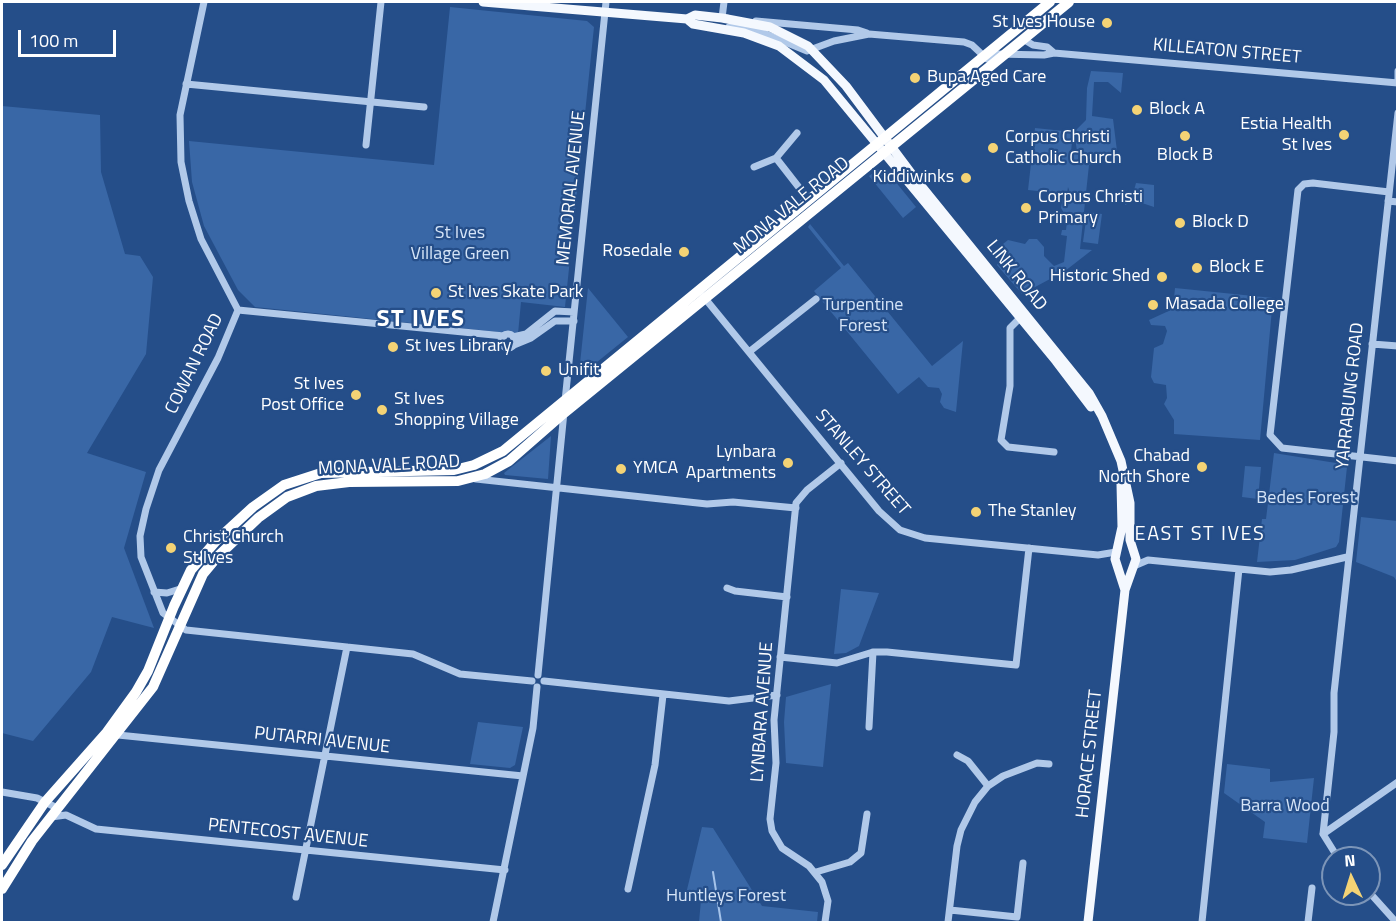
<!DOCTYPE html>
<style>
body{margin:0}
#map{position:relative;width:1399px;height:924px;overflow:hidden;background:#254e89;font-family:"Titillium Web",sans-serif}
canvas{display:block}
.frame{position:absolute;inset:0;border:3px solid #fff;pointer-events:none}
.north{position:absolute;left:1321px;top:846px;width:60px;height:60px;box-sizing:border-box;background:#254e89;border:2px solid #7c95b8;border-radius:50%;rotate:356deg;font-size:16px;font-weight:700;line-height:24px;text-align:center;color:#fff}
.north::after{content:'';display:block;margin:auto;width:21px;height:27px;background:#f4d375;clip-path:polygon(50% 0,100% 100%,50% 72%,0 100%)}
.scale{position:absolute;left:18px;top:30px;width:98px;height:27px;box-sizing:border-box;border:3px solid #fff;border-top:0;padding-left:8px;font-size:18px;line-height:21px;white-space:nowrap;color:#fff;-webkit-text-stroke:4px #254e89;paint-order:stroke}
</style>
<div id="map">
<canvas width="1399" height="924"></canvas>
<div class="frame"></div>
<div class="north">N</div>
<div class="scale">100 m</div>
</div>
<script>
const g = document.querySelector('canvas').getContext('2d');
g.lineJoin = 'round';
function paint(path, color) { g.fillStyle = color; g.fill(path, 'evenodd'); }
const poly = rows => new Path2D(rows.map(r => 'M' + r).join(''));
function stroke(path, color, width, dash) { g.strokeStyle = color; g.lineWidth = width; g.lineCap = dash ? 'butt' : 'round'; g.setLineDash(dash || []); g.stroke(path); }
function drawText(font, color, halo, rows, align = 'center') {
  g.font = font + ' "Titillium Web",sans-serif'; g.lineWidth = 4.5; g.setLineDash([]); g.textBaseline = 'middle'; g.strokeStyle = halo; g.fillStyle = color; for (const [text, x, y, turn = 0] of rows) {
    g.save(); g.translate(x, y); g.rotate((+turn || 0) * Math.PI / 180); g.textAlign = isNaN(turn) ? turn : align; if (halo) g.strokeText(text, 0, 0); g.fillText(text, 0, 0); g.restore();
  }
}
paint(poly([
 [450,7,587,21,594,27,565,307,521,302,518,334,255,307,238,290,204,226,192,182,189,141,434,165],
 [1091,71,1123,73,1121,93,1108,82,1094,82,1092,116,1113,119,1117,151,1110,157,1105,156,1089,165,1080,249,1092,250,1065,271,1022,294,997,265,1004,251,1003,244,1008,240,1025,244,1029,239,1037,239,1044,247,1044,256,1054,266,1064,262,1067,236,1061,235,1062,230,1066,230,1067,221,1062,219,1065,215,1061,208,1063,197,1070,196,1070,193,1068,187,1067,194,1028,190,1035,128,1073,132,1071,152,1077,151,1074,132,1086,120,1087,88],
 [2,106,100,115,101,172,125,254,140,256,153,277,146,354,87,453,146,472,124,548,154,628,112,617,91,672,33,741,2,733],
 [878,169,886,170,916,207,903,218,869,176],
 [1136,183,1154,185,1154,207,1130,199,1130,203,1125,205,1127,196,1133,194],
 [1087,212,1102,214,1098,244,1083,242],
 [810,224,844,266,848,263,932,366,963,341,956,412,944,408,940,402,942,394,939,388,928,387,919,377,898,394,814,291,841,268,808,227],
 [588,288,628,337,581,375,579,373],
 [1175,288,1273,298,1260,440,1174,434,1174,420,1164,404,1167,398,1166,385,1154,383,1151,377,1154,348,1163,344,1167,331,1165,326,1151,325,1149,320,1173,309],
 [551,436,548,479,505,475,504,473],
 [1274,453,1342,464,1347,467,1339,542,1336,547,1295,560,1257,562,1262,519,1266,519],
 [1245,466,1261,467,1258,499,1242,497],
 [1361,517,1397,521,1397,582,1394,577,1356,562],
 [841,589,879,593,859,646,846,653,834,654],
 [831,684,823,767,786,763,784,722,786,697],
 [478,722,523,727,515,765,510,768,470,764],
 [1227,764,1270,769,1270,782,1314,778,1307,843,1263,838,1265,822,1224,793],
 [702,827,713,828,762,906,818,912,817,922,699,922,701,900,685,898]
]), '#3967a6');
stroke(poly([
 [713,872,721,922]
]), '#a5c3ea', 2);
stroke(poly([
 [204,2,180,115,181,162,189,201,201,239,238,310,218,358,159,470,146,509,140,536,141,557,163,613,186,630,413,654,460,674,532,681],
 [724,2,722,18,727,18],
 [756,21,858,30,867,33],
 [729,27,756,30,807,51,834,41,869,34,964,42,972,45,987,59,996,54,1044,55,1054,53,1398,83],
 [1023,39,1033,45,1047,47,1054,53],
 [1398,71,1398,81],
 [186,84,424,107],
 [366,145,381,2],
 [776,158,797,133],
 [754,167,776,158,808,199],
 [1389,192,1313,183,1304,184,1298,190,1270,435,1282,448,1398,461],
 [1388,201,1398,202],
 [703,296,879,511,900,530,925,538,1098,555,1116,552],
 [238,310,504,336],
 [1020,318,1010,328,1010,386,1001,440,1008,447,1054,452],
 '501 341a7 7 0 1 1 14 0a7 7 0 1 1-14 0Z',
 [513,337,526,334,555,311,574,312],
 [1372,344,1398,346],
 [514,345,531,338,555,321,574,321],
 [749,352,816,299],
 [565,401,606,2],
 [476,479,707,504,733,502,796,508],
 [1134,566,1148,560,1270,572,1291,570,1347,557],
 [727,588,735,591,787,597],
 [154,592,167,593,180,589],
 [780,657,837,663,873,652,887,652,1016,665,1029,548],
 [538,675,564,412],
 [544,681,729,701,777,695],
 [869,727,873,652],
 [118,735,523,776],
 [957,755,968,761,988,786],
 [2,792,37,798,57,808],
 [51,817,66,815,96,829,505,870],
 [1323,834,1398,782],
 [1338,858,1323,834,1334,732,1334,693,1398,113],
 [816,872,850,862,861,853,867,814],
 [628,889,655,765,663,695],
 [1369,892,1396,922],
 [296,897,347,647],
 [950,910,1017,917,1023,863],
 [493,922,533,728,537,687],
 [825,922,828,901,822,882,809,866,782,848,772,831,770,819,776,763,774,720,796,503,807,490,841,463],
 [948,922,957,846,961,830,975,802,988,786,1003,776,1037,763,1049,764],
 [1202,922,1239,569],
 [1308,922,1312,888]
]), '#b1c9e9', 7);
stroke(poly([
 [483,2,687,19,695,15,722,18,770,27,808,46,846,86,914,177,1089,393,1102,416,1121,461,1130,503,1130,540,1136,559,1125,590,1088,922],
 [687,19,693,24,744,33,779,46,824,80,1056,361,1091,407],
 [1121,484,1122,527,1115,559,1125,590]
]), '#f4f8fe', 9);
stroke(poly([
 [2,865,45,802,107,732,136,692,148,671,174,606,191,570,216,541,253,507,284,485,321,473,454,470,474,465,503,451,1050,2],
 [2,889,32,841,153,687,203,574,218,556,258,518,287,497,316,486,349,482,458,481,485,474,509,461,564,413,1069,2]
]), '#fff', 10);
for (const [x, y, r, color] of [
 [1107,23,6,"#f4d375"],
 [915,78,6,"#f4d375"],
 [1137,110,6,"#f4d375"],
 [1344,135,6,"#f4d375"],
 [1185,136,6,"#f4d375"],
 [993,148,6,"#f4d375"],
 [966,178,6,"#f4d375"],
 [1026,208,6,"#f4d375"],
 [1180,223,6,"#f4d375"],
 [684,252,6,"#f4d375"],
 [1197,268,6,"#f4d375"],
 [1162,277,6,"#f4d375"],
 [436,293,6,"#f4d375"],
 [1153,305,6,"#f4d375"],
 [393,347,6,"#f4d375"],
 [546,371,6,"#f4d375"],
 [356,395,6,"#f4d375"],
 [382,410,6,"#f4d375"],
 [788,463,6,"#f4d375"],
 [1202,467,6,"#f4d375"],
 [621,469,6,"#f4d375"],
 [976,512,6,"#f4d375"],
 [171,548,6,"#f4d375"]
]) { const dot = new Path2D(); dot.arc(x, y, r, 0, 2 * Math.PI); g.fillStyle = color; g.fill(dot); stroke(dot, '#254e89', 2); }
drawText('18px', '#fff', '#254e89', [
 ["St Ives House",1095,23,"right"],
 ["Bupa Aged Care",927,78],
 ["Block A",1149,110],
 ["Estia Health",1332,125,"right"],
 ["St Ives",1332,146,"right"],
 ["Corpus Christi",1005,138],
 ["Catholic Church",1005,159],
 ["Block B",1185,156,"center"],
 ["Kiddiwinks",954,178,"right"],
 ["Corpus Christi",1038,198],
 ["Primary",1038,219],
 ["Block D",1192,223],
 ["Rosedale",672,252,"right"],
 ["Block E",1209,268],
 ["Historic Shed",1150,277,"right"],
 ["St Ives Skate Park",448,293],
 ["Masada College",1165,305],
 ["St Ives Library",405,347],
 ["Unifit",558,371],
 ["St Ives",344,385,"right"],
 ["Post Office",344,406,"right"],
 ["St Ives",394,400],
 ["Shopping Village",394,421],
 ["Lynbara",776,453,"right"],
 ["Apartments",776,474,"right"],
 ["Chabad",1190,457,"right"],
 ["North Shore",1190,478,"right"],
 ["YMCA",633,469],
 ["The Stanley",988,512],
 ["Christ Church",183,538],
 ["St Ives",183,559]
], 'left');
drawText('18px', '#fff', '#254e89', [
 ["KILLEATON STREET",1227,52,5],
 ["MEMORIAL AVENUE",572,188,-84],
 ["MONA VALE ROAD",792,206,-39],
 ["LINK ROAD",1016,276,51],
 ["COWAN ROAD",195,364,-64],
 ["YARRABUNG ROAD",1351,396,-84],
 ["STANLEY STREET",862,463,49],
 ["MONA VALE ROAD",389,466,-3],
 ["LYNBARA AVENUE",763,712,-86],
 ["PUTARRI AVENUE",322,741,6],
 ["HORACE STREET",1090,754,-84],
 ["PENTECOST AVENUE",288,834,6]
]);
drawText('18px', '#d5e4f7', '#254e89', [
 ["St Ives",460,234],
 ["Village Green",460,255],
 ["Turpentine",863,306],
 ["Forest",863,327],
 ["Bedes Forest",1306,499],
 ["Barra Wood",1285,807],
 ["Huntleys Forest",726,897]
]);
g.letterSpacing = '1.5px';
drawText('20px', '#fff', '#254e89', [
 ["EAST ST IVES",1200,535]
]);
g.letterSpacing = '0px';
g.letterSpacing = '1.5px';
drawText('bold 24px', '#fff', '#254e89', [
 ["ST IVES",421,320]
]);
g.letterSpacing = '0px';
</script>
